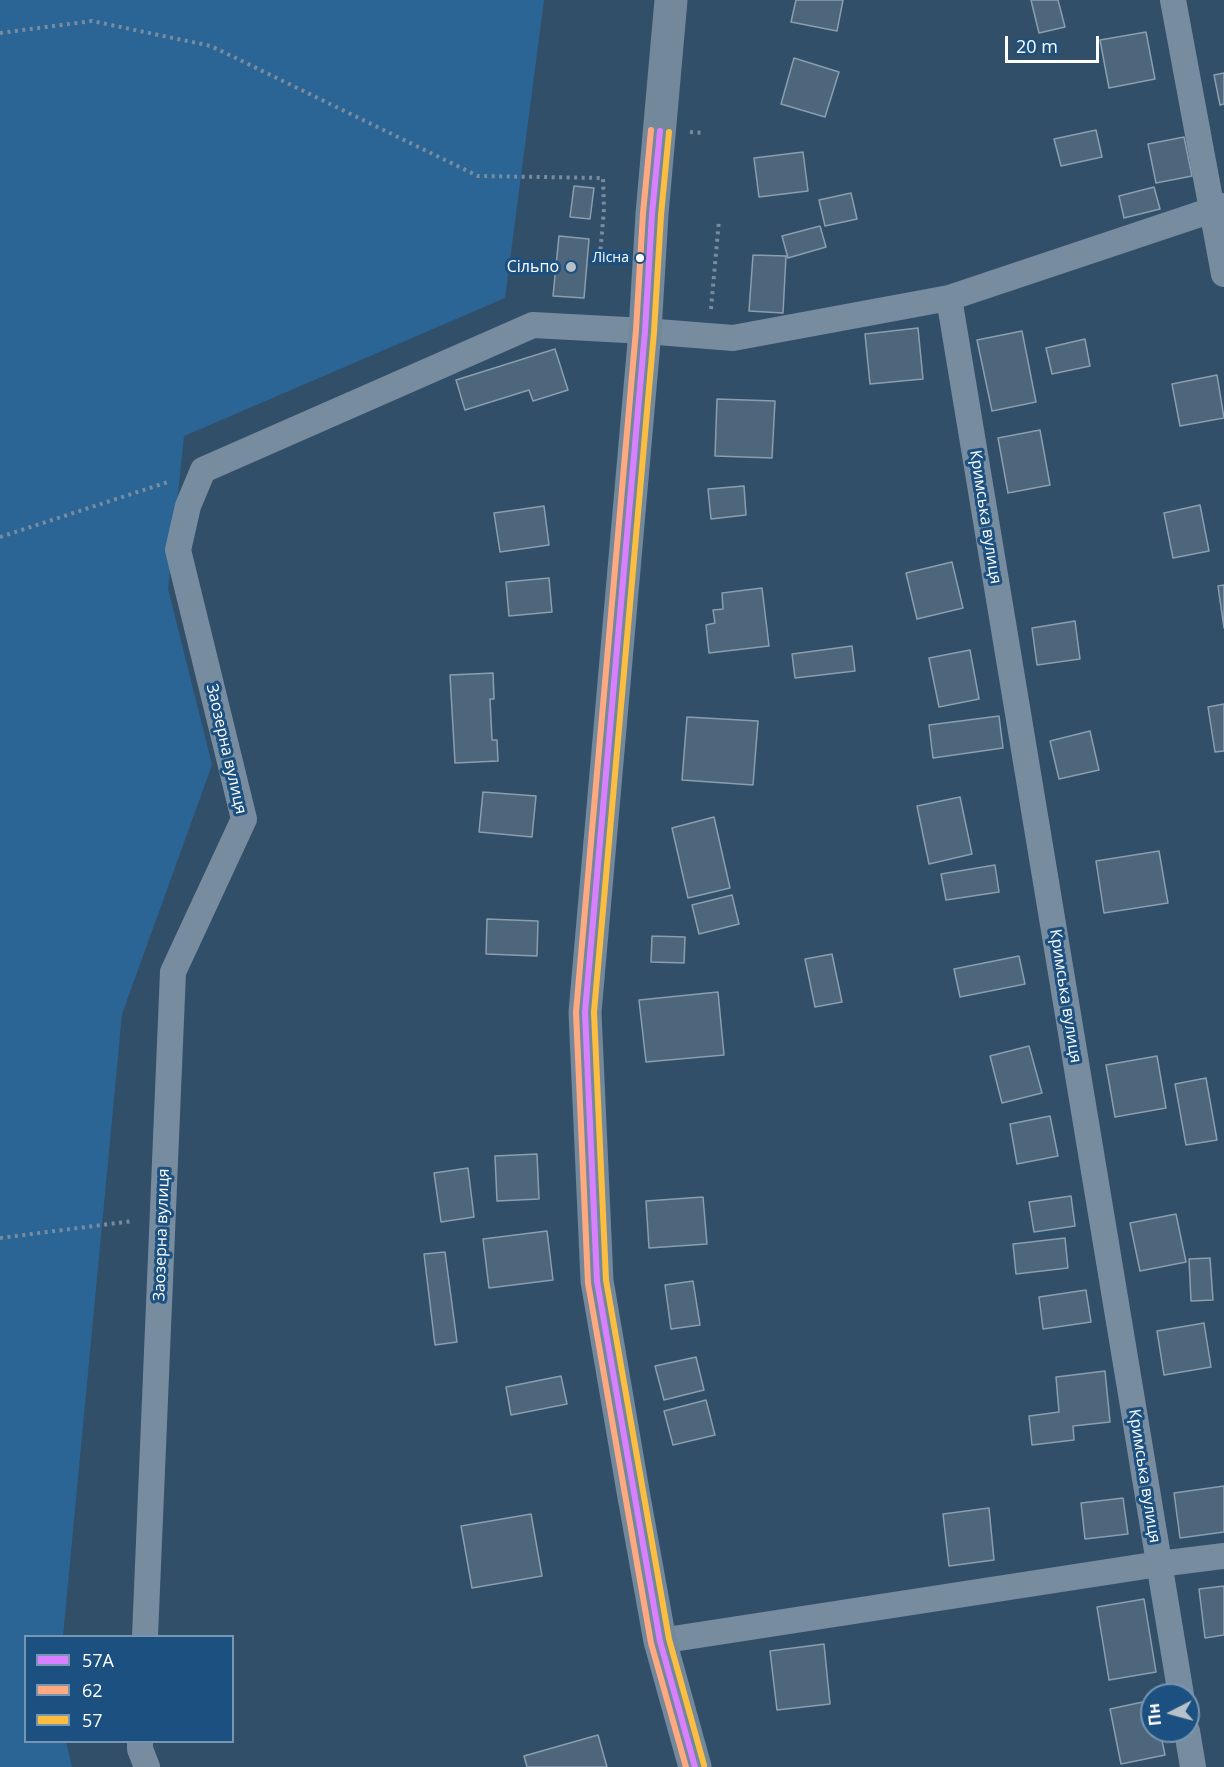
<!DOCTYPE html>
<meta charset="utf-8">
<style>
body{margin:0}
#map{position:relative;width:1224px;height:1767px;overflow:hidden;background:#324f69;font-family:"Open Sans",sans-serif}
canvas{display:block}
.legend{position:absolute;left:24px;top:1635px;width:210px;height:108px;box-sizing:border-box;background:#1b5080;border:2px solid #7696b3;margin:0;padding:8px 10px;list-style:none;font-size:18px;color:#fff}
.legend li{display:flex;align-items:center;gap:12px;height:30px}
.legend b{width:30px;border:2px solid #7696b3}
.north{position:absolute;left:1140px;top:1683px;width:60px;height:60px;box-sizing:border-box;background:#1b5080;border:2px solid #7696b3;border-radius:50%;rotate:264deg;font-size:16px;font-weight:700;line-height:24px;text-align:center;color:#fff}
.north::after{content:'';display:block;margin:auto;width:21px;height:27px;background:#b7c1ca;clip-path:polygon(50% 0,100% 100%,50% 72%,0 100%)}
.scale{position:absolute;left:1005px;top:36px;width:94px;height:27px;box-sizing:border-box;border:3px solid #fff;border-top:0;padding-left:8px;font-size:18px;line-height:21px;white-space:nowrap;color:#fff;-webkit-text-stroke:4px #1b5080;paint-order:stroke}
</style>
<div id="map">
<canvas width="1224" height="1767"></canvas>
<ul class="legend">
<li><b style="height:8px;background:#d880ff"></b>57А</li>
<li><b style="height:8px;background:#ffa980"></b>62</li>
<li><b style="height:8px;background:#fbbe40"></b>57</li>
</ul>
<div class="north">Пн</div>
<div class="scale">20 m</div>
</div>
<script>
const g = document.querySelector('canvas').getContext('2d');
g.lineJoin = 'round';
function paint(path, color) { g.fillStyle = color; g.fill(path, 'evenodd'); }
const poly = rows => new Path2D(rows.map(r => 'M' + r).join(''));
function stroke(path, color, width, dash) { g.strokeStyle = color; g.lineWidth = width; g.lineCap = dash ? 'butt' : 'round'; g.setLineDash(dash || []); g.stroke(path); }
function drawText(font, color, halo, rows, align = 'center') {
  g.font = font + ' "Open Sans",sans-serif'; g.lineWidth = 6; g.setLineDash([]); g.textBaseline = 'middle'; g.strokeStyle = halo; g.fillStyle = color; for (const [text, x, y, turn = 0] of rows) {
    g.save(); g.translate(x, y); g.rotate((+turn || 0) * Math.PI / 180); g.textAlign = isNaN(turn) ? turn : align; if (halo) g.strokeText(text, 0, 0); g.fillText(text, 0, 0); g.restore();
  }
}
paint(poly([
 [0,0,544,0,505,298,184,436,168,589,212,765,122,1014,63,1636,26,1636,26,1742,66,1742,72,1767,0,1767]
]), '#2b6596');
const building = poly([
 [796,0,843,0,837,31,791,22,796,0],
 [1031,0,1058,0,1065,27,1039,33,1031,0],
 [1146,32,1155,79,1109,88,1100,40,1146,32],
 [794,58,839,72,825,117,781,104,794,58],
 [1224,73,1224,104,1220,105,1214,75,1224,73],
 [1096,130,1102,157,1061,166,1054,139,1096,130],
 [1184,137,1192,176,1156,183,1148,144,1184,137],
 [803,152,808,191,759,197,754,158,803,152],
 [574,186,594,188,590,219,570,217,574,186],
 [1154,187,1160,209,1124,218,1119,196,1154,187],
 [851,193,857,219,825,226,819,200,851,193],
 [820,226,826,247,788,258,782,236,820,226],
 [559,236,589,239,584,298,553,296,559,236],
 [753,255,786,256,783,313,749,311,753,255],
 [918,328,923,379,870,384,865,334,918,328],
 [1022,331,1036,402,992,411,977,340,1022,331],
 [1085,339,1090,366,1052,374,1046,348,1085,339],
 [555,349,568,390,533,401,529,390,465,410,456,380,555,349],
 [1217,375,1224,418,1180,426,1172,384,1217,375],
 [717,399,775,401,772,458,715,456,717,399],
 [1040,430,1050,485,1008,493,998,438,1040,430],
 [744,486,746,515,711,519,708,489,744,486],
 [1200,505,1209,551,1173,558,1164,513,1200,505],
 [544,506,549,545,500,552,494,513,544,506],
 [952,562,963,608,917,619,906,573,952,562],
 [549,578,552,612,509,616,506,582,549,578],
 [1224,585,1224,628,1218,586,1224,585],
 [762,588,769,646,709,653,706,625,715,623,713,610,723,609,722,593,762,588],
 [1075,621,1080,659,1037,665,1032,628,1075,621],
 [852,646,855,671,795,678,792,654,852,646],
 [970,650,979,699,939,707,929,658,970,650],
 [493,673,494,699,490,699,492,740,497,740,498,761,455,763,450,675,493,673],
 [1224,704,1224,751,1215,752,1208,707,1224,704],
 [999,716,1003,748,933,758,929,725,999,716],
 [687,717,758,721,753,785,682,780,687,717],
 [1090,731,1099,770,1059,779,1050,741,1090,731],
 [483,792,536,796,532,837,479,832,483,792],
 [960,797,972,854,929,864,917,806,960,797],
 [714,817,730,888,688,898,672,828,714,817],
 [1159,851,1168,903,1104,913,1096,861,1159,851],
 [995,865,999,892,946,900,941,874,995,865],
 [732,895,739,924,699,934,692,905,732,895],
 [487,919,538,921,537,956,486,954,487,919],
 [652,936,685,937,684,963,651,962,652,936],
 [832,954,842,1002,815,1007,805,959,832,954],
 [1019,956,1025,984,960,997,954,969,1019,956],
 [718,992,724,1055,646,1062,639,1000,718,992],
 [1029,1046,1042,1093,1002,1103,990,1056,1029,1046],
 [1157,1056,1166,1108,1115,1117,1106,1065,1157,1056],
 [1206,1078,1217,1140,1186,1145,1175,1084,1206,1078],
 [1050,1116,1058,1156,1017,1164,1010,1124,1050,1116],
 [537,1154,539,1199,497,1201,495,1156,537,1154],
 [468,1168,474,1217,441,1222,434,1173,468,1168],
 [1071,1196,1075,1226,1034,1232,1029,1202,1071,1196],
 [703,1197,707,1244,649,1248,646,1201,703,1197],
 [1176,1214,1186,1262,1140,1271,1130,1223,1176,1214],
 [547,1231,553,1280,489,1288,483,1239,547,1231],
 [1065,1238,1068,1268,1016,1274,1013,1244,1065,1238],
 [445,1252,457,1342,435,1345,424,1254,445,1252],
 [1210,1258,1213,1300,1191,1301,1189,1259,1210,1258],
 [693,1281,700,1325,671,1329,665,1285,693,1281],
 [1086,1290,1091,1322,1043,1329,1039,1297,1086,1290],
 [1204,1323,1211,1367,1164,1375,1157,1331,1204,1323],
 [696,1357,704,1390,664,1400,655,1366,696,1357],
 [1105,1371,1110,1422,1073,1426,1074,1440,1032,1445,1029,1416,1059,1412,1056,1377,1105,1371],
 [561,1376,567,1404,511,1415,506,1387,561,1376],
 [706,1400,715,1435,673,1445,664,1411,706,1400],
 [1224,1486,1224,1532,1180,1538,1174,1493,1224,1486],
 [1123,1498,1128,1534,1085,1539,1081,1503,1123,1498],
 [989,1508,994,1560,949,1566,943,1514,989,1508],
 [531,1514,542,1576,472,1588,461,1526,531,1514],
 [1224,1586,1224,1635,1205,1638,1199,1589,1224,1586],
 [1144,1599,1156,1672,1109,1680,1097,1607,1144,1599],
 [824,1644,830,1704,777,1710,770,1651,824,1644],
 [1152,1700,1152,1731,1160,1731,1165,1755,1121,1764,1110,1709,1152,1700],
 [598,1735,607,1767,527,1767,524,1756,598,1735]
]);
paint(building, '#4e667b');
stroke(building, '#8b9eae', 1.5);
stroke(poly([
 [0,33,92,21,211,46,478,176,603,178,604,209,600,255,618,258],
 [690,132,704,133],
 [711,309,719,220],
 [0,537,168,482],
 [0,1238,133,1221]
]), '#788ca0', 4, [3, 4.5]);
stroke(poly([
 [1173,0,1224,274],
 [949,298,1181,1695],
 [145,1636,173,972,244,819,178,550,188,506,203,470,533,325,645,331,733,338,949,298,1224,206],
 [660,1641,1159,1564,1224,1556],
 [1187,1731,1193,1767],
 [140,1742,140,1749,147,1767]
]), '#788ca0', 26);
stroke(poly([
 [671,0,652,214,645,331,585,1012,597,1281,634,1497,660,1641,695,1767]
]), '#73889b', 33);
stroke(poly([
 [660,131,652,214,645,331,585,1012,597,1281,660,1641,695,1767]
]), '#d880ff', 6);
stroke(poly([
 [651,130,643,213,636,330,576,1012,588,1283,651,1643,686,1767]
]), '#ffa980', 6);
stroke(poly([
 [669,132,661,215,654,332,594,1012,606,1280,669,1639,704,1765]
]), '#fbbe40', 6);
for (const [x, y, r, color] of [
 [640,258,5,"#fff"],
 [571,267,6,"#b7c1ca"]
]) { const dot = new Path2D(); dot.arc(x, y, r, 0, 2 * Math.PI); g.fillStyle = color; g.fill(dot); stroke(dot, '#1b5080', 2); }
drawText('14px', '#fff', '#1b5080', [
 ["Лісна",629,258]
], 'right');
drawText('16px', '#fff', '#1b5080', [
 ["Сільпо",559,267]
], 'right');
drawText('16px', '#fff', '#1b5080', [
 ["Кримська вулиця",985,517,81],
 ["Заозерна вулиця",226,749,77],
 ["Кримська вулиця",1065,996,81],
 ["Заозерна вулиця",162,1235,-88],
 ["Кримська вулиця",1144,1476,81]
]);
</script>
